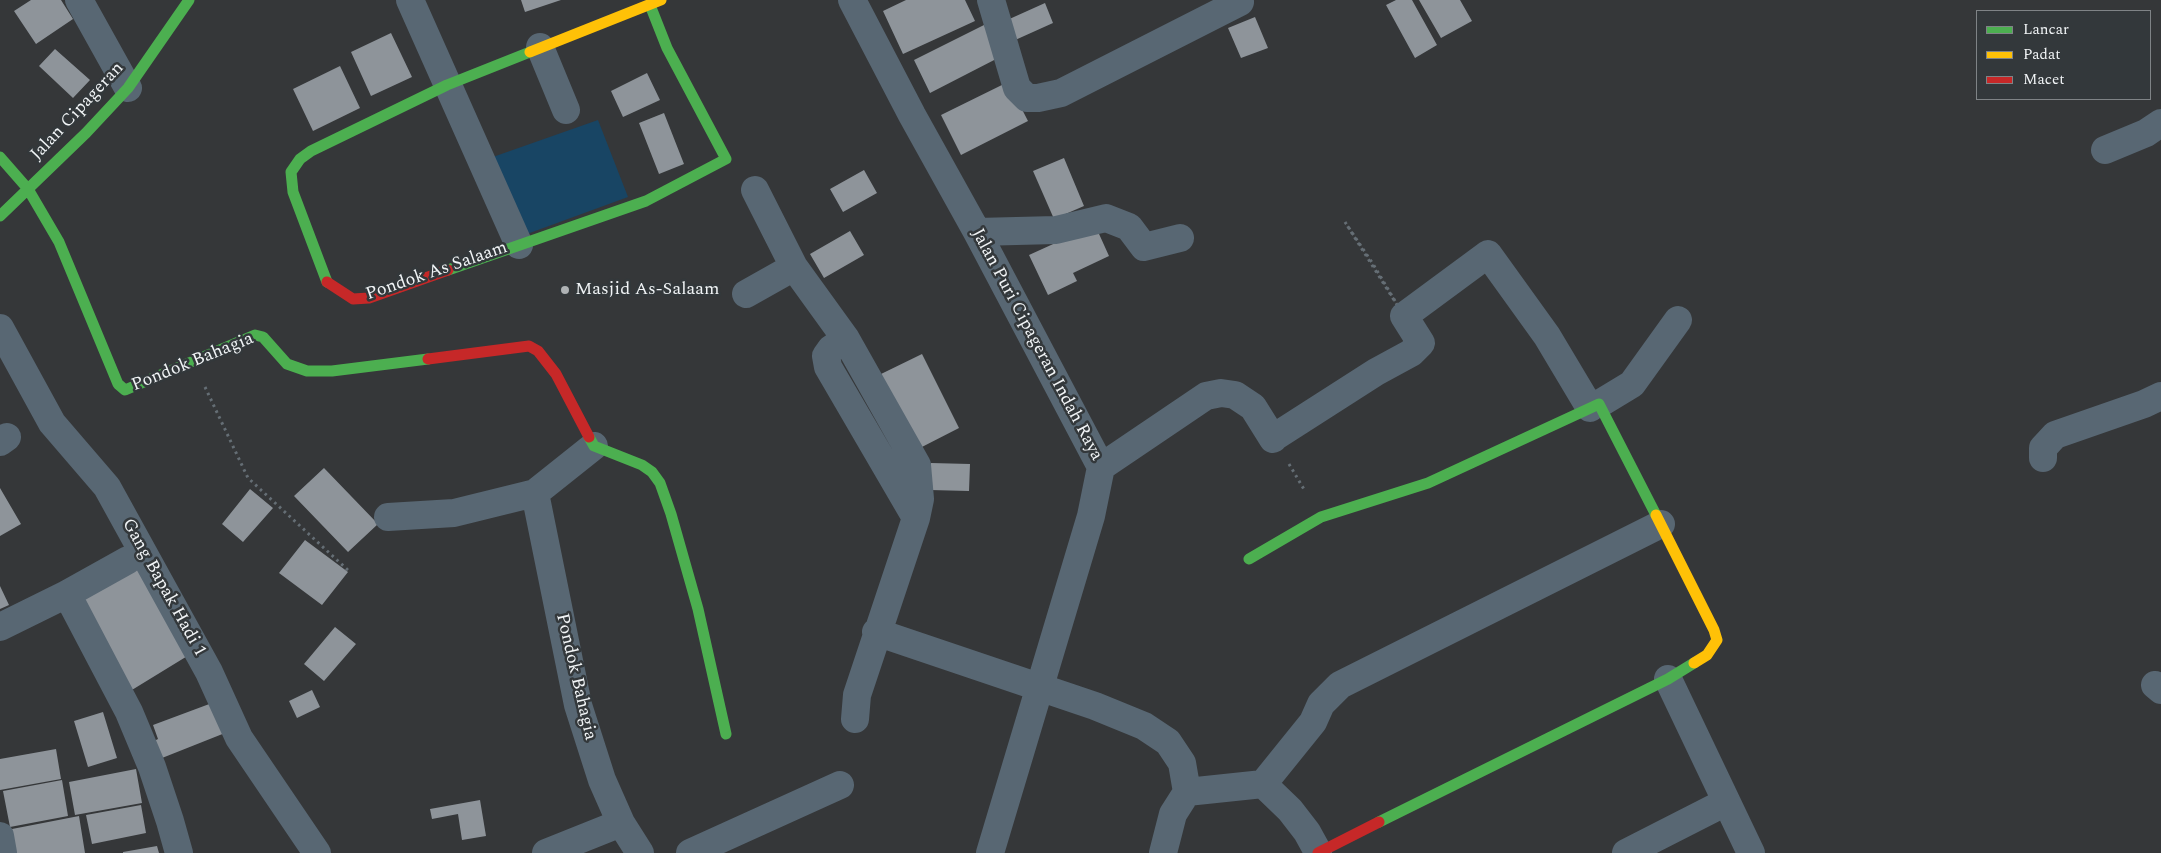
<!DOCTYPE html>
<style>
body{margin:0}
#map{position:relative;width:2161px;height:853px;overflow:hidden;background:#353739;font-family:Spectral,serif}
canvas{display:block}
.legend{position:absolute;left:1976px;top:10px;width:175px;height:90px;box-sizing:border-box;background:#33383b;border:1px solid #7f8386;margin:0;padding:6px 9px;list-style:none;font-size:15px;color:#f1f4f6}
.legend li{display:flex;align-items:center;gap:10px;height:25px}
.legend b{width:25px;border:1px solid #7f8386}
</style>
<div id="map">
<canvas width="2161" height="853"></canvas>
<ul class="legend">
<li><b style="height:6px;background:#4caf50"></b>Lancar</li>
<li><b style="height:6px;background:#ffc107"></b>Padat</li>
<li><b style="height:6px;background:#c62828"></b>Macet</li>
</ul>
</div>
<script>
const g = document.querySelector('canvas').getContext('2d');
g.lineJoin = 'round';
function paint(path, color) { g.fillStyle = color; g.fill(path, 'evenodd'); }
const poly = rows => new Path2D(rows.map(r => 'M' + r).join(''));
function stroke(path, color, width, dash) { g.strokeStyle = color; g.lineWidth = width; g.lineCap = dash ? 'butt' : 'round'; g.setLineDash(dash || []); g.stroke(path); }
function drawText(font, color, halo, rows, align = 'center') {
  g.font = font + ' Spectral,serif'; g.lineWidth = 5; g.setLineDash([]); g.textBaseline = 'middle'; g.strokeStyle = halo; g.fillStyle = color; for (const [text, x, y, turn = 0] of rows) {
    g.save(); g.translate(x, y); g.rotate((+turn || 0) * Math.PI / 180); g.textAlign = isNaN(turn) ? turn : align; if (halo) g.strokeText(text, 0, 0); g.fillText(text, 0, 0); g.restore();
  }
}
paint(poly([
 [598,120,628,197,527,234,490,158]
]), '#184564');
paint(poly([
 [31,0,61,0,73,19,36,44,14,11],
 [521,0,561,0,525,12],
 [906,0,965,0,975,21,903,54,883,11],
 [1396,0,1412,0,1437,45,1415,58,1386,5],
 [1419,0,1460,0,1472,21,1441,38],
 [1045,3,1053,23,1013,41,1005,21],
 [1255,17,1268,48,1241,58,1228,28],
 [984,25,1000,57,930,93,914,60],
 [391,33,412,77,371,96,351,52],
 [55,49,90,80,73,98,39,66],
 [340,66,360,108,313,131,293,89],
 [647,73,660,100,623,117,611,91],
 [1008,82,1028,121,961,155,941,115],
 [664,113,684,164,659,174,639,123],
 [1064,158,1084,206,1054,219,1033,171],
 [864,170,877,193,843,212,830,189],
 [1095,225,1109,256,1073,273,1077,281,1048,295,1029,255],
 [850,231,864,255,824,278,810,254],
 [922,354,959,428,918,449,881,374],
 [931,463,970,464,969,491,930,490],
 [324,468,378,524,348,552,294,496],
 [0,488,21,524,0,536],
 [250,489,273,508,243,542,222,524],
 [305,540,348,572,322,605,279,573],
 [143,565,189,655,127,693,76,600],
 [0,586,9,605,0,609],
 [335,627,356,644,324,681,304,664],
 [312,690,320,707,297,718,289,701],
 [212,703,225,733,157,760,150,743,158,739,153,725],
 [103,712,117,758,88,767,74,721],
 [56,749,61,779,0,790,0,759],
 [136,769,142,803,75,815,69,782],
 [62,780,68,816,10,827,3,791],
 [480,800,486,836,462,840,458,814,432,819,430,809],
 [141,805,146,833,92,844,86,815],
 [79,816,85,853,16,853,12,829],
 [157,846,159,853,123,853,123,852]
]), '#8e949a');
stroke(poly([
 [1345,222,1373,264,1404,316,1345,222],
 [205,387,248,478,350,572],
 [1289,464,1305,491]
]), '#656e75', 3, [2.5, 4]);
stroke(poly([
 [79,0,128,88],
 [410,0,519,245],
 [852,0,912,115,977,232,1101,467,1091,516,990,853],
 [991,0,1017,88,1027,98,1038,98,1061,93,1240,2,1238,0],
 [540,47,566,110],
 [2105,150,2146,133,2161,123],
 [755,190,794,267,846,339,917,465,920,499,916,518,857,695,855,719],
 [977,232,1056,230,1106,218,1129,227,1144,247,1180,238],
 [746,294,794,267],
 [0,328,52,423,107,487,209,672,239,738,317,853],
 [846,339,831,349,826,356,828,367,916,518],
 [1599,404,1632,384,1678,320],
 [1273,438,1376,372,1411,353,1421,343,1404,316,1488,254,1547,336,1590,408],
 [0,442,7,437],
 [2043,458,2043,448,2055,435,2144,404,2161,396],
 [1101,467,1206,396,1221,393,1235,395,1253,407,1273,439],
 [535,493,578,705,602,780,621,823,640,853],
 [388,517,454,513,535,493,594,446],
 [67,594,129,712,152,767,170,821,179,853],
 [0,627,67,594,128,560],
 [876,632,1095,706,1144,726,1168,742,1182,763,1187,792],
 [1668,679,1751,853],
 [2155,685,2161,690],
 [1263,784,1313,722,1321,704,1340,685,1661,524],
 [0,836,3,853],
 [546,853,621,823],
 [690,853,840,785],
 [1163,853,1173,814,1187,792,1263,784,1290,810,1307,832,1318,852],
 [1626,853,1726,802]
]), '#586773', 28);
stroke(poly([
 [0,157,28,189,59,242,118,384,125,390,255,335,263,337,287,364,307,371,332,371,428,359],
 [0,216,86,133,128,88,189,0],
 [448,270,646,201,726,159,667,48,650,5],
 [327,282,293,192,291,172,300,159,311,151,447,85,530,52],
 [589,437,594,446,642,465,652,472,660,483,671,514,698,609,726,734],
 [1249,559,1321,517,1428,483,1599,404,1656,515],
 [1379,822,1668,679,1694,663]
]), '#4caf50', 11);
stroke(poly([
 [530,52,661,0],
 [1656,515,1714,630,1717,640,1707,655,1694,663]
]), '#ffc107', 11);
stroke(poly([
 [327,282,353,299,369,298,448,270],
 [428,359,529,346,538,351,556,374,589,437],
 [1318,853,1379,822]
]), '#c62828', 11);
for (const [x, y, r, color] of [
 [565,290,5,"#afb2b4"]
]) { const dot = new Path2D(); dot.arc(x, y, r, 0, 2 * Math.PI); g.fillStyle = color; g.fill(dot); stroke(dot, '#33383b', 2); }
drawText('18px', '#f1f4f6', '#33383b', [
 ["Jalan Cipageran",78,112,-47],
 ["Pondok As Salaam",437,272,-19],
 ["Jalan Puri Cipageran Indah Raya",1036,345,62],
 ["Pondok Bahagia",193,363,-22],
 ["Gang Bapak Hadi 1",163,588,61],
 ["Pondok Bahagia",575,677,77]
]);
drawText('18px', '#f1f4f6', '#33383b', [
 ["Masjid As-Salaam",575,290]
], 'left');
</script>
